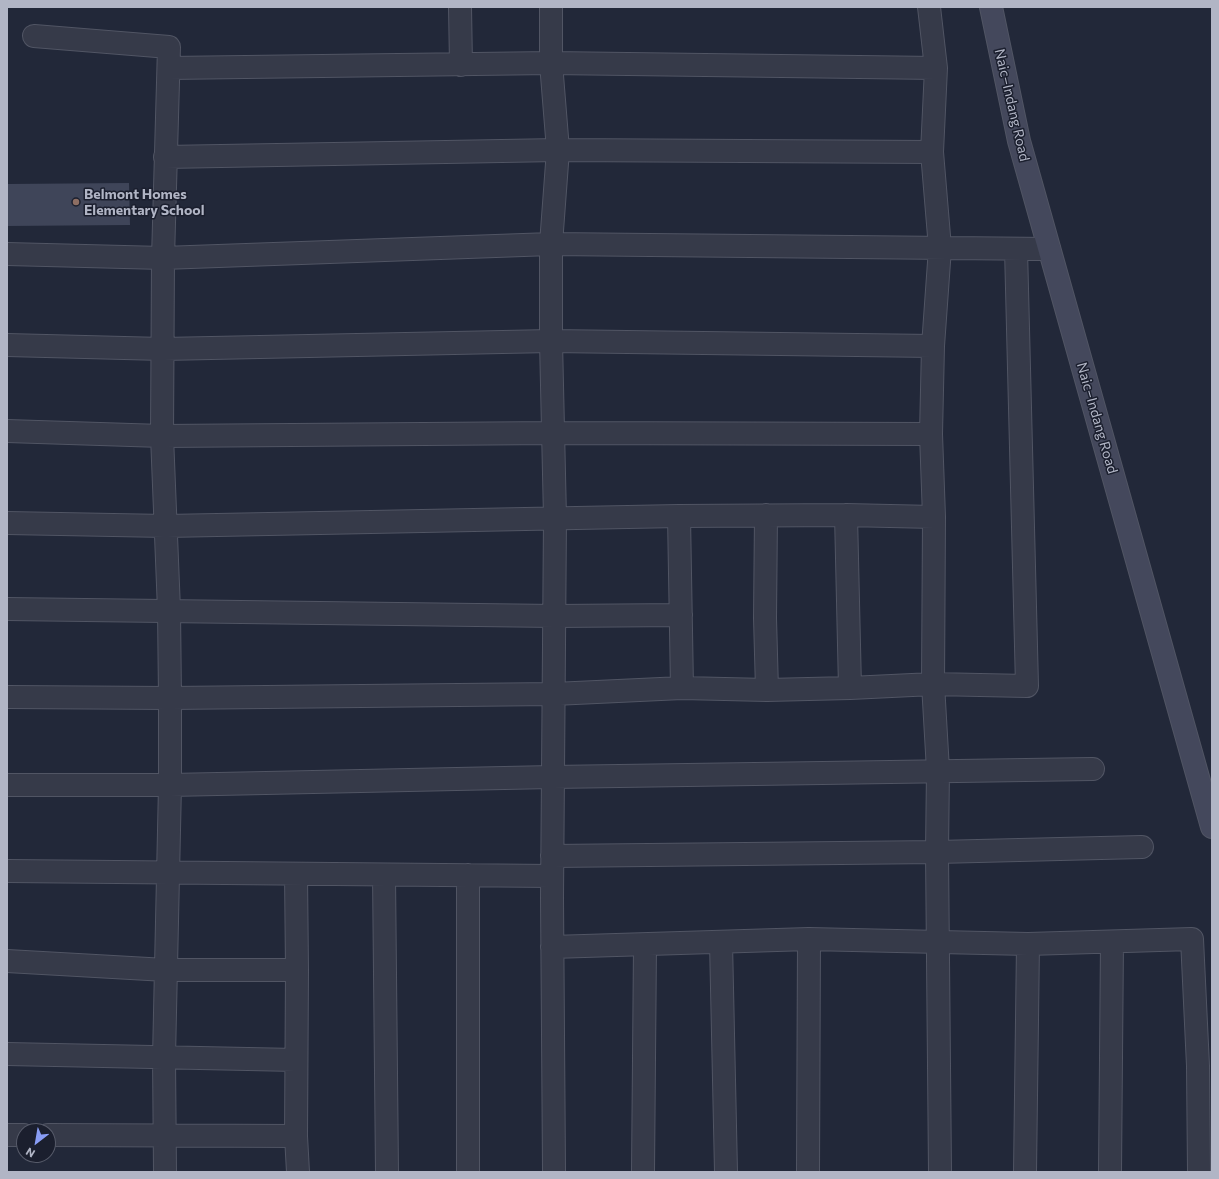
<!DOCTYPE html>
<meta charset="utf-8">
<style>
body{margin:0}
#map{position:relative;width:1219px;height:1179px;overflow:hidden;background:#222839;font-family:Commissioner,sans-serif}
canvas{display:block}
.frame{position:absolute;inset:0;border:8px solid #b1b5c5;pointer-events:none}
.north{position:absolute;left:16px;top:1123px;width:40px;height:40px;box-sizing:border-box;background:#1b1f2e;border:1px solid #575b6a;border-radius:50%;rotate:211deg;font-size:11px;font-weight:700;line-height:16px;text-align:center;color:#b1b5c5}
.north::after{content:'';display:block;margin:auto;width:14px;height:18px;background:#889cf4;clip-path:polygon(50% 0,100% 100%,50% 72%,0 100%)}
</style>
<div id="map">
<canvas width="1219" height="1179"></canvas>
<div class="frame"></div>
<div class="north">N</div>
</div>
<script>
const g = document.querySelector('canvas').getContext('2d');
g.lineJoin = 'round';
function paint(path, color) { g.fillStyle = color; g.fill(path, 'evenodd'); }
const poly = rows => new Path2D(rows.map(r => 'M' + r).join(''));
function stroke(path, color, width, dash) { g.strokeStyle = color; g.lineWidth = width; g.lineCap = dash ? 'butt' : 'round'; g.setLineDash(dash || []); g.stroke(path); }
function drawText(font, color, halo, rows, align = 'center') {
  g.font = font + ' Commissioner,sans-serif'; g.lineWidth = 3; g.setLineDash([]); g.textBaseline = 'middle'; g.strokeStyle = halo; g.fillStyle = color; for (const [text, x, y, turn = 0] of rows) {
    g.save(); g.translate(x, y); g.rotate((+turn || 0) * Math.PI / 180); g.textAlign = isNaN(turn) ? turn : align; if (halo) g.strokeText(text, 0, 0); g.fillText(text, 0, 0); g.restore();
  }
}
paint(poly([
 [129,183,130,225,7,226,7,184]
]), '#3f4559');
const street = poly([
 [460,7,461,65],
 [929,7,936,68],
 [34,36,169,47,163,258,162,436,169,610,170,698,170,785,164,1058,165,1172],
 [169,68,551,63,551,7],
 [165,157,558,150,932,152],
 [7,254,163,258,551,244,1049,249],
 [7,345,163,349,551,341,933,346],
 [7,431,162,436,554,433,931,434],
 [766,515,765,618,767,690],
 [846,515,850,688],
 [679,516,682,688],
 [7,523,166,526,679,516,846,515,934,517],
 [7,609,555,616,681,615],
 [7,697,170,698,554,694,682,688,767,690,850,688,933,684,1027,686,1016,249],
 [7,785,170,785,552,777,1093,769],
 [552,856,937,852,1142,847],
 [7,871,552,876],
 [296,874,297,970,296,1136,298,1172],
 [384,875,387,1172],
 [721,942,726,1172],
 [552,947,809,939,1028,944,1192,939,1198,1066,1199,1172],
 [7,961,166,970,297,970],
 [7,1054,296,1060],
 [7,1135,24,1135],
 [48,1135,296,1136],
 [554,1171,552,898,555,518,551,341,551,244,558,150,551,63,936,68,932,152,940,248,933,346,931,434,934,517,933,684,938,770,937,852,940,1172],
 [468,1172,468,875],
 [643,1172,645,945],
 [808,1172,809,939],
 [1025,1172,1028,944],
 [1110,1172,1112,942]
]);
const secondary = poly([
 [991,7,1019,141,1212,827]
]);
stroke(street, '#515564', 24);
stroke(secondary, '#515564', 24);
stroke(street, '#363a49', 22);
stroke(secondary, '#44485c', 22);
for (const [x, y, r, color] of [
 [76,202,4,"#8d6e63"]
]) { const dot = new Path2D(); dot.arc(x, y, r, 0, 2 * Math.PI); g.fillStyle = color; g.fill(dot); stroke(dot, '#1b1f2e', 1.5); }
drawText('14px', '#b1b5c5', '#1b1f2e', [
 ["Naic–Indang Road",1012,105,77],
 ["Naic–Indang Road",1097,418,74]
]);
drawText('bold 14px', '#b1b5c5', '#1b1f2e', [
 ["Belmont Homes",84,194],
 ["Elementary School",84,210]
], 'left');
</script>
